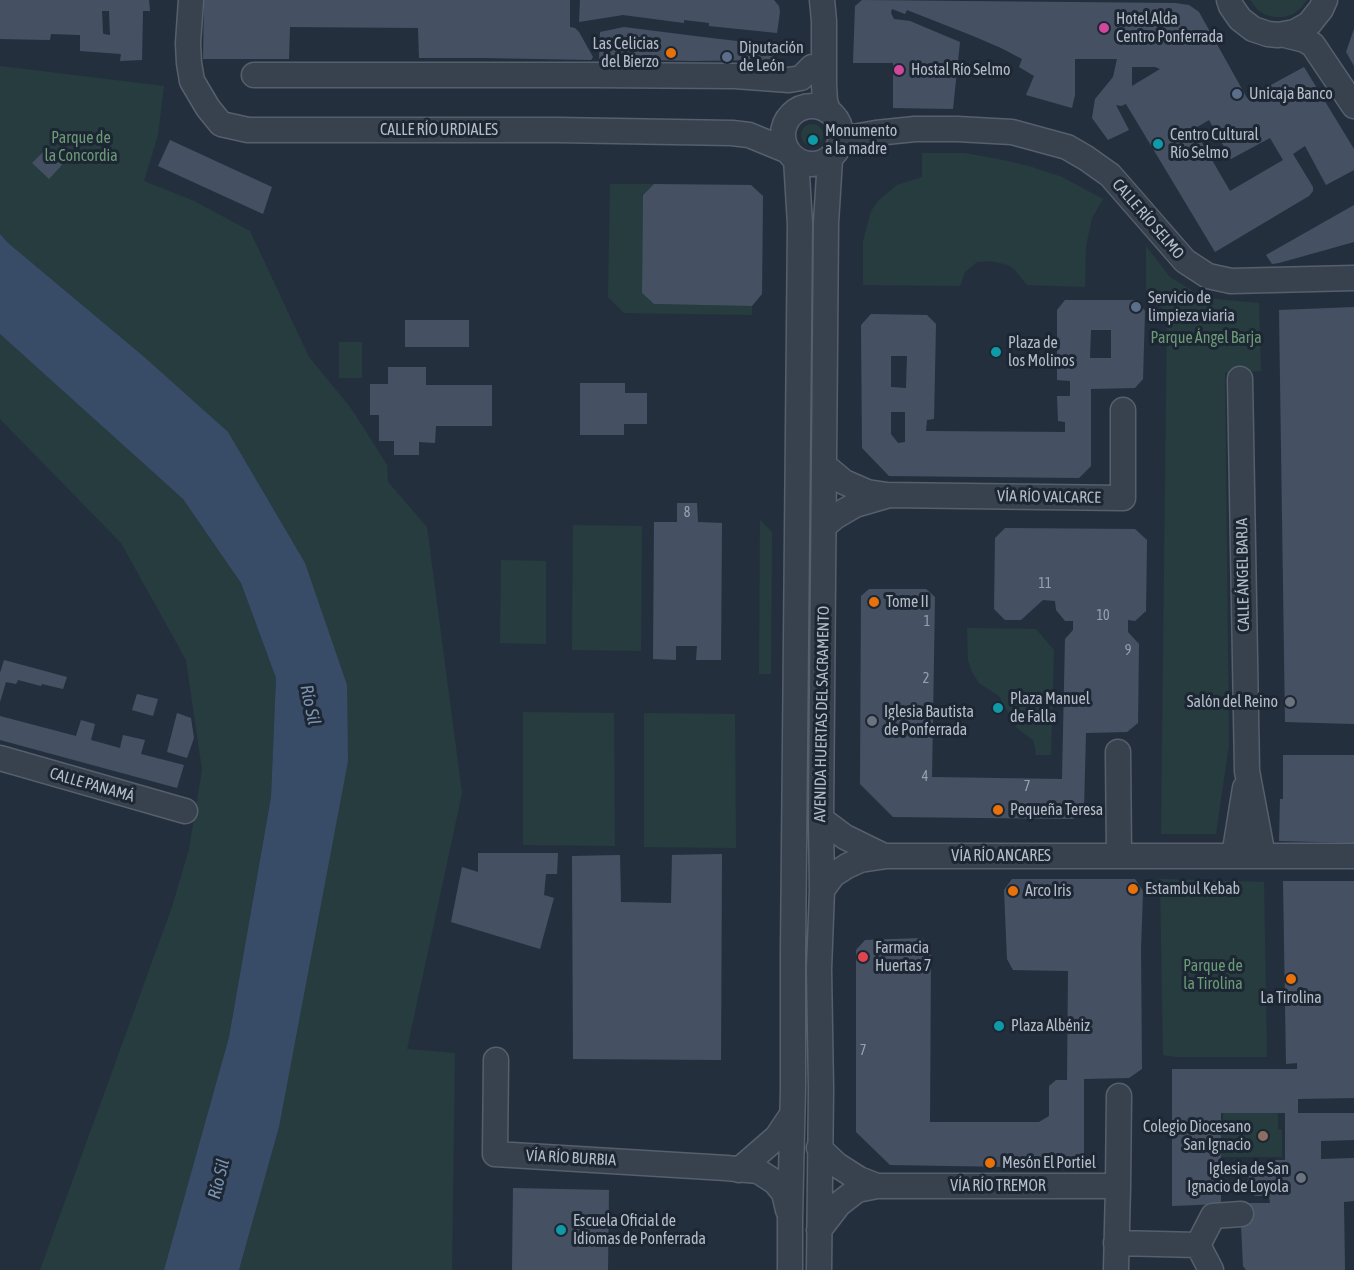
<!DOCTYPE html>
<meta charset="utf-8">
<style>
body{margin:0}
canvas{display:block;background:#242f3e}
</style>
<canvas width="1354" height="1270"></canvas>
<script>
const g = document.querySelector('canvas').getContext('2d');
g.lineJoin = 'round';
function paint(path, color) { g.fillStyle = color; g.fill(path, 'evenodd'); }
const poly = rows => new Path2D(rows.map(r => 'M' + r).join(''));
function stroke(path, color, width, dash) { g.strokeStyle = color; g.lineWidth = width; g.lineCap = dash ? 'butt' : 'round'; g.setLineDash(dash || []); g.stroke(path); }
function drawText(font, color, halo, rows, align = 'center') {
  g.font = font + ' "Asap Condensed",sans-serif'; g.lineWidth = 6; g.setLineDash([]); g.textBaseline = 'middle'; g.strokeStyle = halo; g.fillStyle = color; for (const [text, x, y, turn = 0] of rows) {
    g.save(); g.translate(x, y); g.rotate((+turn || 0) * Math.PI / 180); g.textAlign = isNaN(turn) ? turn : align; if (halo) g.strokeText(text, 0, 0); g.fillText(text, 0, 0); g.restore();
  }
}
paint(poly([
 [1250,0,1307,0,1301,8,1293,14,1284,17,1275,17,1266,15,1258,10],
 [0,66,164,86,158,135,144,181,194,201,250,231,309,357,350,407,367,433,387,465,388,482,427,527,462,793,407,1049,455,1053,452,1270,239,1270,279,1127,347,685,8,243,0,234],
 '801 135a11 11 0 1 1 22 0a11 11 0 1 1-22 0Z',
 [922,153,965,153,998,159,1029,166,1062,177,1103,199,1092,218,1086,246,1085,287,1027,285,1014,269,1008,265,990,261,977,262,965,272,960,286,863,285,863,241,871,211,879,200,897,185,922,177],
 [610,184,654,184,643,195,642,293,654,304,752,306,752,315,624,313,608,297],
 [1146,246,1170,277,1204,298,1259,303,1261,371,1225,373,1229,745,1216,834,1161,834,1167,313,1146,291],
 [0,334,183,499,241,583,276,678,271,797,229,1037,164,1270,40,1270,172,907,189,849,202,770,186,660,121,543,0,419],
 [339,342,362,342,362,378,339,378],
 [760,520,772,532,771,674,759,674],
 [573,525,642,526,641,651,572,650],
 [501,560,546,561,546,644,500,643],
 [967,628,1036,629,1054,650,1051,755,1035,755,1036,752,1033,740,1017,728,999,696,979,683,972,672,968,660],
 [523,712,614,713,615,846,523,845],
 [644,713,735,714,736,848,644,847],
 [1160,879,1264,882,1267,1057,1175,1057,1163,1055],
 [1223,1113,1278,1113,1278,1130,1282,1130,1282,1157,1221,1157,1221,1130,1223,1130]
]), '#263c3f');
paint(poly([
 [0,234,8,243,143,356,228,432,305,563,347,685,348,761,279,1127,239,1270,164,1270,229,1037,271,797,276,678,241,583,183,499,0,334]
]), '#394c67');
paint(poly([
 [0,0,149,0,150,11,143,11,142,60,120,61,121,54,80,51,80,35,51,34,50,40,0,39],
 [102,11,109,11,110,35,104,34,103,33],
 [204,0,570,0,570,27,575,28,579,32,593,57,591,60,484,58,419,58,418,28,290,27,289,59,203,59],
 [580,0,774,0,779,6,780,12,777,33,709,26,709,23,684,20,684,23,623,15,579,22],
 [862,0,1175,3,1189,5,1199,12,1247,98,1304,67,1354,149,1354,170,1326,185,1305,146,1293,154,1313,187,1313,191,1309,196,1215,252,1126,104,1121,106,1116,105,1129,130,1108,140,1092,118,1095,99,1113,77,1117,59,1075,59,1075,95,1072,108,1026,95,1034,76,1019,67,1022,59,1001,48,973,36,907,10,905,14,892,9,891,13,894,19,910,21,960,42,953,109,893,108,893,63,853,63,855,6],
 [1132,67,1155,67,1160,69,1132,86],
 [1209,120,1231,159,1270,138,1283,160,1230,191,1194,129],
 [624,27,695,36,778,46,775,56,771,59,766,60,693,61,599,59,600,32],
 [1354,29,1354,66,1346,52],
 [170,140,272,187,263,214,158,166],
 [46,149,62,165,49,179,32,163],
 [654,184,751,185,763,196,762,294,752,306,654,304,642,293,643,195],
 [1354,205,1354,242,1279,263,1272,264,1266,255],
 [1065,300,1136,300,1145,311,1143,379,1135,388,1091,389,1091,466,1079,478,889,476,862,448,861,325,871,314,927,315,936,324,934,419,927,420,926,431,1065,432,1065,422,1058,421,1057,396,1070,396,1070,381,1057,380,1057,310],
 [1091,330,1111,330,1111,358,1090,358],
 [891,356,907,356,906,388,891,387],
 [891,412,905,412,905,442,898,443,891,434],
 [1354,307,1354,724,1285,722,1279,310],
 [405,320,469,320,469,347,405,347],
 [388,367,426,367,426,385,492,385,492,426,436,426,435,443,419,442,419,455,394,455,394,441,379,441,379,415,370,415,370,384,388,384],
 [580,383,625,383,625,393,647,393,647,424,624,424,624,435,580,435],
 [677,503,697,503,698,522,722,523,721,660,696,660,697,646,676,646,676,660,653,659,654,522,677,522],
 [1005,528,1135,529,1147,540,1146,611,1135,621,1128,620,1128,632,1139,644,1138,723,1127,732,1086,733,1084,808,1073,819,893,817,860,784,861,596,869,589,926,589,935,597,932,777,1062,779,1065,639,1073,630,1073,621,1065,621,1056,610,1055,601,1043,600,1021,620,1005,620,994,609,995,538],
 [4,660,67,677,63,689,42,684,41,686,18,680,16,684,6,682,0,702,0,673],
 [137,694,158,699,153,716,132,710],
 [177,713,191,718,194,738,187,758,167,752],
 [0,716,76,736,81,720,95,724,91,740,120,748,123,735,145,740,141,754,184,765,177,788,0,740],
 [1283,755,1354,755,1354,843,1279,841,1280,799,1283,799],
 [478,853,558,853,557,874,546,874,544,895,554,898,540,949,451,922,462,867,478,872],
 [722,854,721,1060,573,1059,572,856,620,855,621,902,671,903,672,855],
 [1012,879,1135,879,1143,891,1141,949,1142,1069,1129,1078,1084,1079,1084,1158,1072,1168,890,1165,856,1132,856,950,865,940,922,938,931,947,930,1122,1039,1122,1049,1116,1049,1086,1056,1080,1067,1080,1068,971,1013,970,1007,959,1004,890],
 [1283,881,1354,881,1354,1098,1298,1099,1298,1113,1354,1113,1354,1140,1321,1141,1321,1159,1354,1158,1354,1201,1344,1202,1345,1270,1246,1270,1243,1266,1240,1203,1270,1203,1269,1196,1255,1196,1249,1190,1247,1182,1250,1174,1256,1169,1268,1169,1268,1160,1285,1160,1285,1113,1221,1113,1221,1204,1172,1206,1172,1069,1297,1069,1297,1063,1286,1064],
 [513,1188,609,1190,608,1270,512,1270]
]), '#455162');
const minor = poly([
 [191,0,188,43,189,63,192,81,208,108,221,124,248,130,558,130,732,133,749,135,788,151],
 [822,0,824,21,824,85,825,101,828,111],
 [1229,0,1231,6,1240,19,1253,29,1268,34,1278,35,1295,32,1309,24,1321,9,1325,0],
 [1285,35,1305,40,1313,45,1354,106],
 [254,75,596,75,735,76,789,80,801,78,812,67],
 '783 135a29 29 0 1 1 58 0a29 29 0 1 1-58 0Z',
 [841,139,876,133,915,129,957,129,1012,132,1067,147,1086,158,1110,175,1185,261,1208,276,1231,281,1354,278],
 [1240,379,1247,771,1263,856],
 [825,466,844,482,867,492,887,495,1123,498,1123,410],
 [824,526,836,516,855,505,886,496],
 [1118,752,1119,856],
 [0,758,185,811],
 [821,819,845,837,884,856],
 [1234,856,1245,788],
 [822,890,833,875,847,866,860,860,887,856,1354,856],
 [496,1060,495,1154,726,1168,758,1171,775,1182,784,1193,788,1210],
 [819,1148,837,1165,859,1179,877,1186],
 [739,1170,777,1137,791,1116],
 [1118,1186,1119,1096],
 [819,1230,839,1204,857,1190,877,1186,1118,1186,1116,1270],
 [1116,1243,1198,1245,1211,1270],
 [1198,1245,1213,1216,1241,1214],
 [790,1270,790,1218,793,1089,793,953,800,224,796,159],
 [819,1270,821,1089,819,969,822,890,821,819,826,223,830,159]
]);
stroke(minor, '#565f6c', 27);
stroke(minor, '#38414e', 24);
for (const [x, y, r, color] of [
 [1104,28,6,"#d1479c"],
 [671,53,6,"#e8710a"],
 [727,57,6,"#5c6f8a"],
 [899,70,6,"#d1479c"],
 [1237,94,6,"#5c6f8a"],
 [813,140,6,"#0f9aa8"],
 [1158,144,6,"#0f9aa8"],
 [1136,307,6,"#5c6f8a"],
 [996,352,6,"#0f9aa8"],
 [874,602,6,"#e8710a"],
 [1290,702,6,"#6b7280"],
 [998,708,6,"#0f9aa8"],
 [872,721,6,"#6b7280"],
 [998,810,6,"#e8710a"],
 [1133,889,6,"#e8710a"],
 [1013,891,6,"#e8710a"],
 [863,957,6,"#e0444e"],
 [1291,979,6,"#e8710a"],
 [999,1026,6,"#0f9aa8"],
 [1263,1136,6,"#8d6e63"],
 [990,1163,6,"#e8710a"],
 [1301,1178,6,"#6b7280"],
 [561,1230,6,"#0f9aa8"]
]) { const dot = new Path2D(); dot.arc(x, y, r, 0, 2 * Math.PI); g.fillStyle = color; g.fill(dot); stroke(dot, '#1d2633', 2); }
drawText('14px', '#98a1af', null, [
 ["8",687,513],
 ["11",1045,584],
 ["10",1103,616],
 ["1",927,622],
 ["9",1128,651],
 ["2",926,679],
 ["4",925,777],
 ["7",1027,787],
 ["7",863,1051]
]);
drawText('16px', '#b4bcc9', '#1d2633', [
 ["Hotel Alda",1116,19],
 ["Centro Ponferrada",1116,37],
 ["Las Celicias",659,44,"right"],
 ["del Bierzo",659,62,"right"],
 ["Diputación",739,48],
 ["de León",739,66],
 ["Hostal Río Selmo",911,70],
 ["Unicaja Banco",1249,94],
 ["Monumento",825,131],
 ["a la madre",825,149],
 ["Centro Cultural",1170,135],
 ["Río Selmo",1170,153],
 ["Servicio de",1148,298],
 ["limpieza viaria",1148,316],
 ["Plaza de",1008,343],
 ["los Molinos",1008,361],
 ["Tome II",886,602],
 ["Plaza Manuel",1010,699],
 ["de Falla",1010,717],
 ["Salón del Reino",1278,702,"right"],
 ["Iglesia Bautista",884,712],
 ["de Ponferrada",884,730],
 ["Pequeña Teresa",1010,810],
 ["Estambul Kebab",1145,889],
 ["Arco Iris",1025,891],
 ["Farmacia",875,948],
 ["Huertas 7",875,966],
 ["La Tirolina",1291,998,"center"],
 ["Plaza Albéniz",1011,1026],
 ["Colegio Diocesano",1251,1127,"right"],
 ["San Ignacio",1251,1145,"right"],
 ["Mesón El Portiel",1002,1163],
 ["Iglesia de San",1289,1169,"right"],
 ["Ignacio de Loyola",1289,1187,"right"],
 ["Escuela Oficial de",573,1221],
 ["Idiomas de Ponferrada",573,1239]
], 'left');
drawText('16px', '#b4bcc9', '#1d2633', [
 ["CALLE RÍO URDIALES",439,130],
 ["CALLE RÍO SELMO",1148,219,49],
 ["VÍA RÍO VALCARCE",1049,497,1],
 ["CALLE ÁNGEL BARJA",1243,575,-91],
 ["AVENIDA HUERTAS DEL SACRAMENTO",822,714,-89],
 ["CALLE PANAMÁ",92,785,16],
 ["VÍA RÍO ANCARES",1001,856],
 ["VÍA RÍO BURBIA",571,1158,3],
 ["VÍA RÍO TREMOR",998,1186]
]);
drawText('16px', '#6b9a76', '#1d2633', [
 ["Parque de",81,138],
 ["la Concordia",81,156],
 ["Parque Ángel Barja",1206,338],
 ["Parque de",1213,966],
 ["la Tirolina",1213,984]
]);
drawText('italic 18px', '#7c92b1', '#1d2633', [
 ["Río Sil",310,705,78],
 ["Río Sil",219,1179,-76]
]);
</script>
